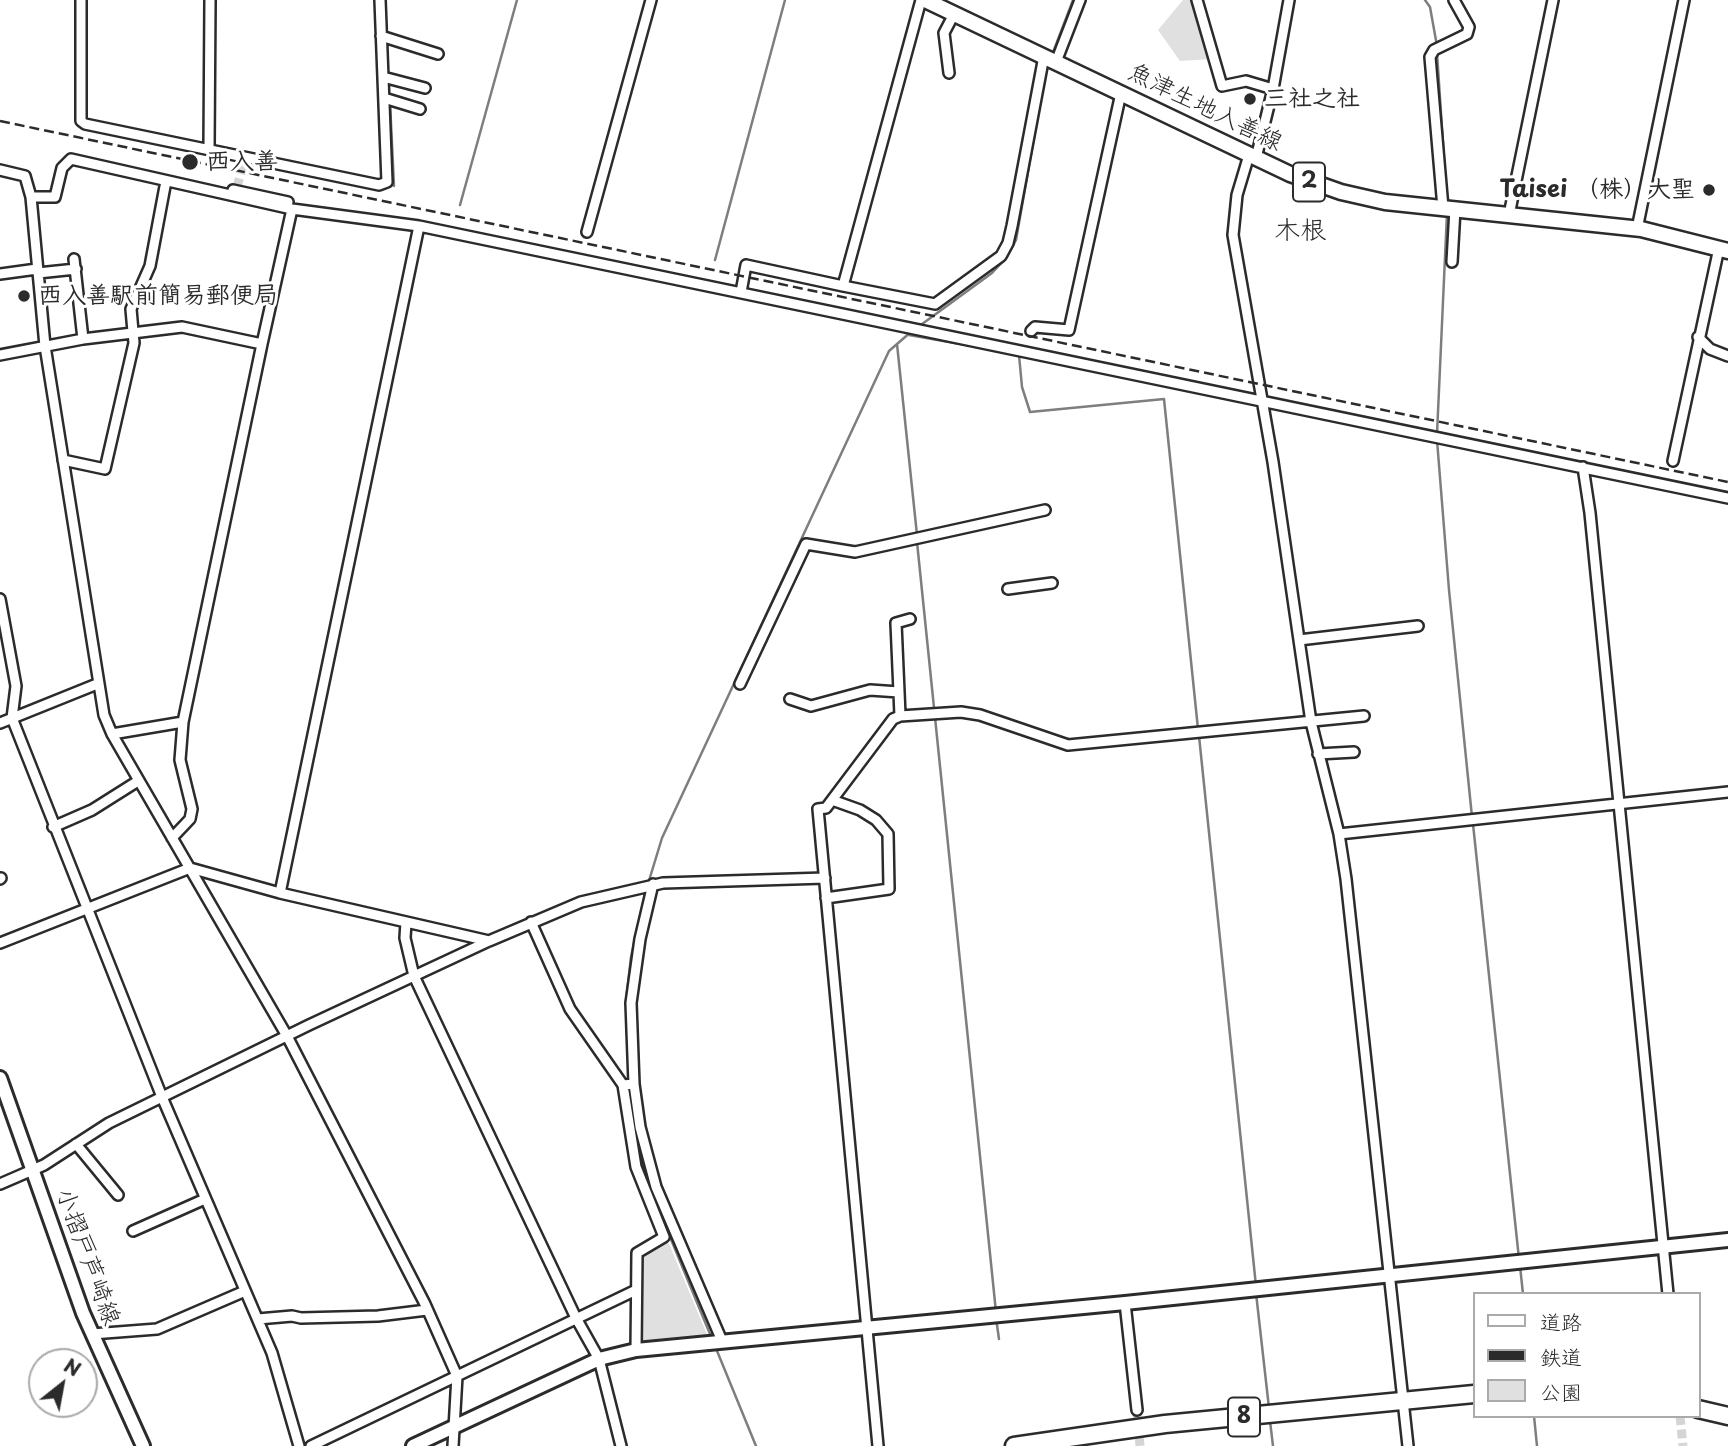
<!DOCTYPE html>
<meta charset="utf-8">
<style>
body{margin:0}
#map{position:relative;width:1728px;height:1446px;overflow:hidden;background:#fff;font-family:"Playpen Sans","Klee One",sans-serif}
canvas{display:block}
.legend{position:absolute;left:1473px;top:1292px;width:228px;height:126px;box-sizing:border-box;background:#fff;border:2px solid #aaa;margin:0;padding:9px 12px;list-style:none;font-size:21px;color:#2b2b2b}
.legend li{display:flex;align-items:center;gap:14px;height:35px}
.legend b{width:35px;border:2px solid #aaa}
.north{position:absolute;left:28px;top:1348px;width:70px;height:70px;box-sizing:border-box;background:#fff;border:2px solid #aaa;border-radius:50%;rotate:31deg;font-size:19px;font-weight:700;line-height:28px;text-align:center;color:#2b2b2b}
.north::after{content:'';display:block;margin:auto;width:24px;height:32px;background:#2b2b2b;clip-path:polygon(50% 0,100% 100%,50% 72%,0 100%)}
</style>
<div id="map">
<canvas width="1728" height="1446"></canvas>
<ul class="legend">
<li><b style="height:9px;background:#fff"></b>道路</li>
<li><b style="height:9px;background:#2b2b2b"></b>鉄道</li>
<li><b style="height:19px;background:#e0e0e0"></b>公園</li>
</ul>
<div class="north">N</div>
</div>
<script>
const g = document.querySelector('canvas').getContext('2d');
g.lineJoin = 'round';
function paint(path, color) { g.fillStyle = color; g.fill(path, 'evenodd'); }
const poly = rows => new Path2D(rows.map(r => 'M' + r).join(''));
function stroke(path, color, width, dash) { g.strokeStyle = color; g.lineWidth = width; g.lineCap = dash ? 'butt' : 'round'; g.setLineDash(dash || []); g.stroke(path); }
function drawText(font, color, halo, rows, align = 'center') {
  g.font = font + ' "Playpen Sans","Klee One",sans-serif'; g.lineWidth = 6; g.setLineDash([]); g.textBaseline = 'middle'; g.strokeStyle = halo; g.fillStyle = color; for (const [text, x, y, turn = 0] of rows) {
    g.save(); g.translate(x, y); g.rotate((+turn || 0) * Math.PI / 180); g.textAlign = isNaN(turn) ? turn : align; if (halo) g.strokeText(text, 0, 0); g.fillText(text, 0, 0); g.restore();
  }
}
paint(poly([
 [1183,0,1196,0,1212,59,1180,61,1158,30],
 [667,1239,709,1339,639,1346,639,1254]
]), '#e0e0e0');
stroke(poly([
 [1425,0,1430,7,1437,46],
 [1437,53,1447,203],
 [1052,55,1073,0],
 [388,81,389,95],
 [390,102,394,186],
 [76,119,76,0],
 [460,205,517,0],
 [715,260,785,0],
 [918,327,992,273,1007,257,1016,240,1039,109],
 [909,335,989,349],
 [897,344,917,535],
 [1019,355,1022,387,1030,412,1164,399,1198,729],
 [1437,434,1447,213],
 [1437,440,1449,590,1472,817],
 [917,542,996,1312],
 [1199,736,1256,1286],
 [1473,824,1519,1259],
 [648,884,662,838,889,351,912,331],
 [629,1081,626,1001,631,957,646,890],
 [629,1088,636,1137],
 [637,1143,647,1181,712,1339],
 [1520,1266,1523,1294],
 [1256,1293,1269,1408],
 [996,1318,999,1339],
 [715,1346,756,1446],
 [1534,1416,1537,1446],
 [1270,1421,1273,1446]
]), '#7e7e7e', 2.5);
stroke(poly([
 [237,187,245,157],
 [1137,1410,1140,1446],
 [1680,1416,1683,1446]
]), '#d5d5d5', 9, [9, 4.5]);
const street = poly([
 [81,0,81,121,85,124,379,185,387,182,380,0],
 [921,0,843,286,935,304,1001,256,1008,243,1012,226,1044,56],
 [1197,0,1222,86,1246,81,1273,89],
 [381,36,438,54],
 [1056,62,1080,0],
 [949,73,944,33,954,14],
 [383,77,425,88],
 [384,98,420,109],
 [209,149,210,0],
 [1249,155,1237,195,1233,235,1273,462,1311,722,1339,834,1346,879,1408,1446],
 [1256,158,1273,89,1289,0],
 [0,170,25,176,31,197,45,346,104,715,112,734,287,1036,425,1304,457,1376,453,1446],
 [233,190,288,202],
 [31,197,55,197,62,168,71,159,292,209,419,226,1728,498],
 [1443,208,1430,57,1434,50,1467,34,1469,27,1454,0],
 [1509,215,1553,0],
 [1637,229,1684,0],
 [587,232,651,0],
 [74,259,83,339],
 [1452,262,1455,209],
 [38,273,76,269],
 [0,274,37,269],
 [741,292,746,265,843,286],
 [1031,331,1035,327,1069,330,1121,93],
 [1698,337,1710,349,1728,356],
 [0,355,83,339,182,327,262,344,292,209],
 [63,460,105,469,134,343,131,309,150,266,166,181],
 [1673,461,1719,248],
 [1583,467,1590,513,1668,1294],
 [1008,589,1052,583],
 [0,599,16,686,12,718,162,1097,272,1353,299,1446],
 [1299,640,1418,626],
 [740,684,806,544,855,552,1045,510],
 [899,692,896,623,910,619],
 [790,699,811,706,870,690,899,692,900,716],
 [0,723,97,684],
 [112,734,183,722,262,344],
 [1318,754,1354,752],
 [53,827,92,810,138,781],
 [1339,834,1728,792],
 [172,838,190,819,192,809,180,760,183,722],
 [0,879,1,878],
 [280,893,419,226],
 [826,898,889,889,888,834,876,820,860,810,832,800],
 [406,922,405,938,414,976,576,1318,599,1359,621,1446],
 [531,922,570,1009,623,1085],
 [0,943,190,868,280,893,489,941],
 [634,1084,631,1003,640,939,653,884],
 [76,1144,118,1195],
 [0,1184,44,1165,109,1123,309,1025,489,941,581,902,663,883,825,878],
 [133,1231,205,1199],
 [1125,1303,1137,1410],
 [258,1319,292,1316,301,1318,378,1316,427,1310],
 [92,1334,157,1329,245,1291],
 [636,1350,637,1253,664,1237,636,1167,623,1085,634,1084,640,1127,656,1187,722,1341],
 [311,1446,634,1291],
 [878,1446,818,809,826,808,893,719,900,716,961,712,980,715,1068,745,1364,716]
]);
const secondary = poly([
 [0,1078,83,1313,143,1446],
 [413,1446,599,1359,636,1350,1125,1303,1728,1240]
]);
const primary = poly([
 [925,0,1290,174,1341,192,1385,202,1641,229,1728,251]
]);
const highway = poly([
 [1698,1409,1728,1416],
 [1014,1446,1165,1424,1474,1394]
]);
stroke(street, '#2b2b2b', 14);
stroke(secondary, '#2b2b2b', 18);
stroke(primary, '#2b2b2b', 19);
stroke(highway, '#2b2b2b', 21);
stroke(street, '#fff', 9);
stroke(secondary, '#fff', 12);
stroke(primary, '#fff', 14);
stroke(highway, '#fff', 16);
stroke(poly([
 [0,121,1728,482]
]), '#2b2b2b', 2.5, [10, 5]);
for (const [x, y, r, color] of [
 [1250,99,7,"#2b2b2b"],
 [190,162,9,"#2b2b2b"],
 [1709,190,7,"#2b2b2b"],
 [24,296,7,"#2b2b2b"]
]) { const dot = new Path2D(); dot.arc(x, y, r, 0, 2 * Math.PI); g.fillStyle = color; g.fill(dot); stroke(dot, '#fff', 2.5); }
for (const [x, y, w] of [
 [1309,182,32],
 [1244,1417,32]
]) { const box = new Path2D(); box.roundRect(x - w / 2, y - 19.5, w, 39, 5); g.fillStyle = '#fff'; g.fill(box); stroke(box, '#2b2b2b', 2); }
drawText('bold 23px', '#2b2b2b', null, [
 ["2",1309,182],
 ["8",1244,1417]
]);
drawText('bold 24px', '#2b2b2b', '#fff', [
 ["三社之社",1264,99],
 ["西入善",206,162],
 ["Taisei （株）大聖",1695,190,"right"],
 ["西入善駅前簡易郵便局",38,296]
], 'left');
drawText('24px', '#2b2b2b', '#fff', [
 ["魚津生地入善線",1205,108,26],
 ["小摺戸芦崎線",87,1257,70]
]);
drawText('26px', '#2b2b2b', '#fff', [
 ["木根",1300,232]
]);
</script>
